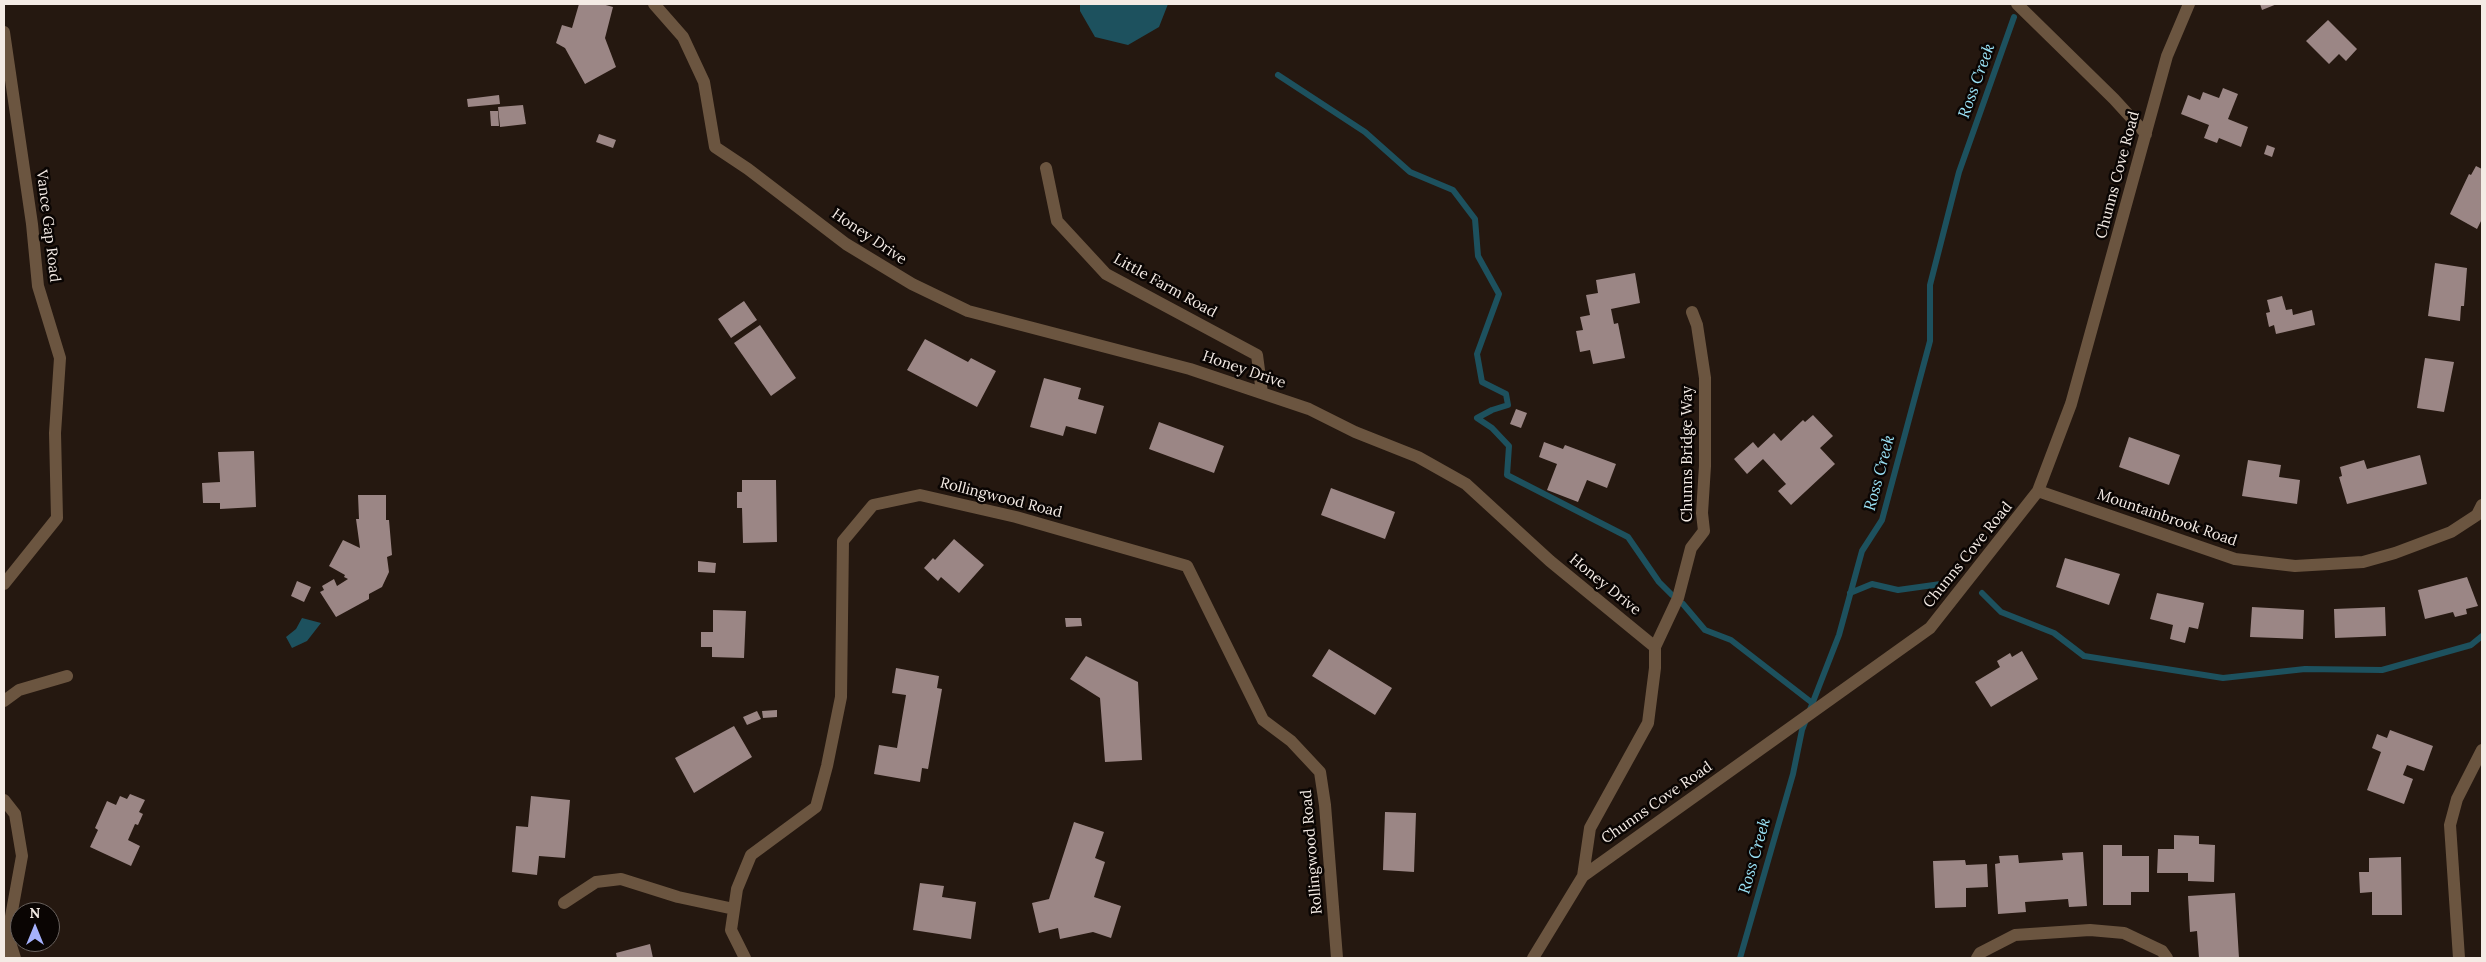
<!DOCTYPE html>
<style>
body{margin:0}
#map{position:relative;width:2486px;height:962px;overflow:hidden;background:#251810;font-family:Lora,serif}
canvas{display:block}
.frame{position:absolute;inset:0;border:5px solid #f4ebe5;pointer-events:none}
.north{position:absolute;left:10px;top:902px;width:50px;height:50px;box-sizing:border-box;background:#0a0503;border:1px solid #68615d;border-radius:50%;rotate:0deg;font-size:14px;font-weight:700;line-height:20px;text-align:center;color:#f4ebe5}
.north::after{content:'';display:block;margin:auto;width:18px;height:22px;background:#a5b1fc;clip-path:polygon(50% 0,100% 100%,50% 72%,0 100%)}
</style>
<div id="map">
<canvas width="2486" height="962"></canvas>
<div class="frame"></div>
<div class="north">N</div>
</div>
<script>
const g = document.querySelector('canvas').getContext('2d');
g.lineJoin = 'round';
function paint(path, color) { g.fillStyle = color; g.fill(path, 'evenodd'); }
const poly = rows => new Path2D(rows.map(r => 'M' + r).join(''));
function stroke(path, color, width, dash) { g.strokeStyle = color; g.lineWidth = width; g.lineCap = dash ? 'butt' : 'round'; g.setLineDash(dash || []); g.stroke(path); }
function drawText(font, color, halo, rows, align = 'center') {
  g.font = font + ' Lora,serif'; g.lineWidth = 5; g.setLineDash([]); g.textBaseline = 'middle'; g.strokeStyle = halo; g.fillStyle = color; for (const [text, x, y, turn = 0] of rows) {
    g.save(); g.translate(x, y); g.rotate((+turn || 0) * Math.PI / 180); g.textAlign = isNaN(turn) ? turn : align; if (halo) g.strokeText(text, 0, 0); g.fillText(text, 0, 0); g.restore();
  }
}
paint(poly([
 [1080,4,1168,4,1159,27,1128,45,1095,37,1080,11],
 [302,618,321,623,307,641,292,648,286,637,296,629]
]), '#1d515e');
stroke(poly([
 [1278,75,1365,132,1410,172,1453,190,1475,219,1478,256,1499,294,1477,354,1482,382,1506,394,1508,405,1492,410,1477,418,1492,428,1509,446,1507,475,1628,537,1659,582,1672,595],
 [1850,593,1872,584,1898,590,1948,583],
 [1982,593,2001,612,2054,633,2084,656,2223,678,2305,669,2382,670,2471,645,2482,636],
 [1683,604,1705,630,1731,640,1811,702],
 [1740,958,1793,774,1802,730,1839,635,1862,551,1882,520,1930,341,1930,285,1959,172,2014,17]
]), '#1d515e', 6);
paint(poly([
 [579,4,602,4,613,7,605,38,616,67,585,84,565,48,556,43,562,25,572,28],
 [2260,4,2277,4,2262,10],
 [2328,20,2357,49,2346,61,2339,54,2329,64,2306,41],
 [2223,88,2238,94,2228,119,2248,127,2241,147,2219,138,2217,143,2204,138,2209,125,2181,114,2188,95,2200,100,2203,92,2219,98],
 [499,95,500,104,468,107,467,99],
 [523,105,526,124,500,127,498,107],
 [490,111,498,111,499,126,491,126],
 [599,134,616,140,613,148,596,142],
 [2267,145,2275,148,2272,157,2264,154],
 [2476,166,2482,169,2482,219,2477,229,2450,214,2469,174,2471,175],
 [2435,263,2467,268,2464,306,2461,306,2460,321,2428,316],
 [1635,273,1640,303,1611,309,1614,324,1618,323,1625,358,1593,364,1590,350,1580,352,1576,331,1583,330,1580,317,1590,315,1586,295,1598,293,1596,280],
 [2282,296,2286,310,2292,309,2293,315,2312,310,2315,325,2276,334,2274,325,2269,327,2266,313,2270,312,2267,300],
 [744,301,757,320,731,338,718,319],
 [760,325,796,378,771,396,734,343],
 [925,339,968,362,971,358,996,371,977,407,907,370],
 [2425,358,2454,362,2444,412,2417,408],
 [1044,378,1081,388,1078,399,1104,406,1096,434,1066,426,1063,436,1030,427],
 [1516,409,1527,413,1521,428,1510,424],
 [1813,415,1833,436,1820,448,1835,464,1791,505,1778,491,1786,484,1763,459,1747,474,1734,459,1753,442,1758,448,1774,433,1781,441,1803,420,1805,422],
 [1159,422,1224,446,1214,473,1149,449],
 [2129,437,2180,455,2169,485,2119,467],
 [1544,442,1563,449,1565,445,1616,464,1607,488,1587,480,1578,502,1547,490,1557,464,1539,457],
 [254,451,256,507,220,509,220,503,203,503,202,483,220,482,218,452],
 [2420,455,2427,484,2347,504,2339,477,2342,476,2340,467,2364,460,2367,469],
 [2248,460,2281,465,2279,477,2300,480,2297,504,2242,496],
 [742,480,776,480,777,542,743,543,742,508,737,508,737,492,742,492],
 [1331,488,1395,512,1385,539,1321,515],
 [358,495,386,495,386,520,389,520,392,555,387,557,389,572,382,587,369,594,369,599,336,617,320,592,324,590,322,586,334,579,337,586,348,579,344,577,345,575,329,566,343,540,360,548,356,519,359,519],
 [954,539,984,565,959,593,941,577,938,581,924,568,933,558,935,560],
 [2065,558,2120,574,2109,605,2056,587],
 [698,561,716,563,715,573,698,572],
 [2467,577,2478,606,2466,609,2467,614,2455,617,2453,612,2425,619,2418,590],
 [297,581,311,587,304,602,291,596],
 [2157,593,2204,603,2198,629,2189,627,2185,643,2170,639,2173,625,2150,619],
 [2252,607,2304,610,2303,639,2250,637],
 [2385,607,2386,636,2335,638,2334,609],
 [713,610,746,611,744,658,712,657,712,647,701,647,701,632,713,632],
 [1065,618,1081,618,1082,626,1066,627],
 [1329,649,1392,688,1375,715,1312,676],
 [2022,651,2038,679,1991,707,1975,682,2000,667,1997,661,2010,653,2012,657],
 [1086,656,1138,682,1142,760,1105,762,1100,698,1070,679],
 [896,668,939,676,937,688,942,689,928,769,922,768,920,782,874,774,879,745,897,748,906,695,892,693],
 [777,710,777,717,763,718,762,711],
 [757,711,761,719,747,725,743,717],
 [734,726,752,757,694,793,675,758],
 [2390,730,2433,746,2424,771,2407,765,2403,775,2413,779,2404,804,2367,790,2381,752,2372,748,2377,734,2387,738],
 [130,794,145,800,139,812,143,814,138,825,135,824,128,840,140,846,131,866,90,847,98,830,95,828,107,801,116,805,120,796,127,799],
 [531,796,570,800,565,858,539,856,537,875,512,872,516,826,528,827],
 [1385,812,1416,813,1414,872,1383,870],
 [1074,822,1104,832,1095,858,1105,862,1094,897,1121,906,1111,938,1093,932,1060,939,1058,928,1039,933,1032,903,1049,899],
 [2174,835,2199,836,2199,844,2215,845,2214,882,2188,881,2188,873,2157,873,2158,849,2174,849],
 [2103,845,2122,845,2122,856,2149,856,2149,892,2131,892,2131,905,2103,905],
 [2083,852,2087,906,2069,907,2068,899,2025,902,2026,912,1998,914,1995,864,2000,863,1999,856,2018,855,2019,863,2063,860,2062,853],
 [2401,857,2402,915,2372,915,2372,892,2360,893,2359,872,2369,872,2369,858],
 [1965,860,1966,865,1987,864,1988,887,1966,888,1966,907,1935,908,1933,861],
 [920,883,944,886,942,897,976,902,971,939,913,930],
 [2235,893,2239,958,2199,958,2197,931,2190,932,2188,896],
 [650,944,653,958,617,958,616,953]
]), '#9b8685');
stroke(poly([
 [654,4,683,37,704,82,715,147,748,169,846,244,912,284,968,311,1190,369,1309,409,1355,432,1418,457,1466,484,1550,561,1655,647,1655,668,1648,723,1590,828,1583,876],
 [2017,4,2114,99,2146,134],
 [4,32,32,224,38,286,60,358,55,433,57,518,4,584],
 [1046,168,1057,221,1106,274,1257,355,1262,393],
 [2038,491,2235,559,2295,566,2363,562,2395,553,2451,532,2477,515,2482,505],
 [1655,647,1678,598,1691,548,1704,531,1702,513,1705,466,1705,378,1697,325,1692,312],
 [4,701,19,690,67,676],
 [4,800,15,814,22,856,4,955],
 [564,903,596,882,621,879,678,897,734,909],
 [8,936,15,958],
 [745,958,731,930,737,889,751,855,816,807,827,766,841,697,843,541,873,505,920,495,1016,517,1187,566,1263,720,1291,741,1320,772,1325,805,1337,958],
 [1533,958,1583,876,1930,628,2038,491,2071,404,2167,56,2189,4],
 [1977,958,1980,953,2015,935,2090,930,2124,933,2162,951,2167,958],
 [2459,958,2450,825,2457,799,2482,750]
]), '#6b5540', 12);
drawText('15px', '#f4ebe5', '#0a0503', [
 ["Chunns Cove Road",2118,175,-75],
 ["Vance Gap Road",48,226,83],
 ["Honey Drive",869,237,34],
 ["Little Farm Road",1165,286,29],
 ["Honey Drive",1244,370,19],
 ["Chunns Bridge Way",1688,454,-90],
 ["Rollingwood Road",1001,498,14],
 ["Mountainbrook Road",2167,518,19],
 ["Chunns Cove Road",1968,555,-51],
 ["Honey Drive",1605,585,39],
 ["Chunns Cove Road",1657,803,-35],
 ["Rollingwood Road",1312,852,-95]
]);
drawText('italic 16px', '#9be3f7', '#0a0503', [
 ["Ross Creek",1977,81,-70],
 ["Ross Creek",1880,473,-75],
 ["Ross Creek",1755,856,-74]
]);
</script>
